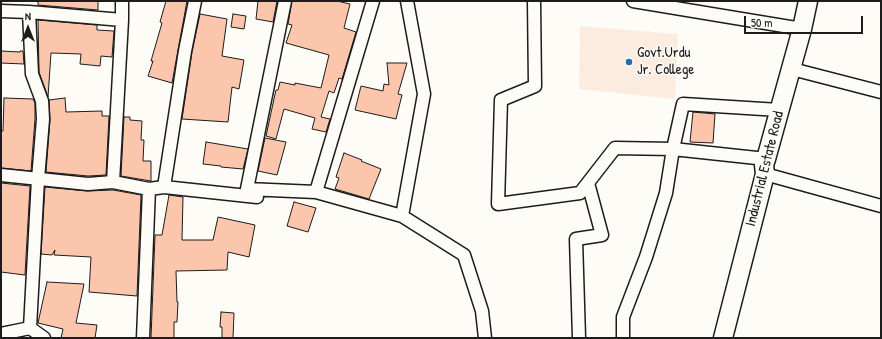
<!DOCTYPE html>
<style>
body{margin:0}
#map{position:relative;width:882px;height:339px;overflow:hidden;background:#fdfcf7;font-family:"Patrick Hand",sans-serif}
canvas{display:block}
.frame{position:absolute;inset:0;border:2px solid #1c1c1c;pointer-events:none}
.north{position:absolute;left:8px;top:8px;width:40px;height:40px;-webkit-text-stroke:3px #fdfcf7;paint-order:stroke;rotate:0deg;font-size:11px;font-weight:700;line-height:16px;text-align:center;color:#1c1c1c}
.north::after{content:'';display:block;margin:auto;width:14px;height:18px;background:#1c1c1c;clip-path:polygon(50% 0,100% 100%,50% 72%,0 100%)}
.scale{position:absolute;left:744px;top:16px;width:119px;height:18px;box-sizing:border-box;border:2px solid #1c1c1c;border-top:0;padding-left:5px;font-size:12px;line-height:14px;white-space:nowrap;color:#1c1c1c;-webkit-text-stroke:3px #fdfcf7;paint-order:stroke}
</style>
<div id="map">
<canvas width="882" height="339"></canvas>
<div class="frame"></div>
<div class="north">N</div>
<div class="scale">50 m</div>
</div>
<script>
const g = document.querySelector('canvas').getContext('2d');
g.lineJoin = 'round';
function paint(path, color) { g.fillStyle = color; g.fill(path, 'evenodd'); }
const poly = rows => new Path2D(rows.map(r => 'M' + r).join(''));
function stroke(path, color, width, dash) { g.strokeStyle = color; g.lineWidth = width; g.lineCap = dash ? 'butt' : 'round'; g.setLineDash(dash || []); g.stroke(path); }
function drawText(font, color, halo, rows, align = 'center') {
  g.font = font + ' "Patrick Hand",sans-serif'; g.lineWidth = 3; g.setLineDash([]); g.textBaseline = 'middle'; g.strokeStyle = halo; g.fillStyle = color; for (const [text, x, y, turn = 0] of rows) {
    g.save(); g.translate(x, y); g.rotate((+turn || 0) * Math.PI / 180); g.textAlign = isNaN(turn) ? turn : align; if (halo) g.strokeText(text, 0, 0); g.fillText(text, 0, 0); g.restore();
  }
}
paint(poly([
 [580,26,678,34,675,99,579,89]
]), '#fcece0');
const building = poly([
 [38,1,98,1,98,10,38,5,38,1],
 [166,1,187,1,178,50,172,83,148,76,153,61,151,61,162,23,160,22,166,1],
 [258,1,277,1,273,22,256,19,258,1],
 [292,1,337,1,350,4,344,28,356,32,342,79,339,78,334,93,329,91,321,117,330,119,326,132,312,129,315,118,284,109,276,139,266,136,274,99,276,90,278,90,280,82,295,85,295,83,321,88,329,55,286,43,292,25,288,24,292,1],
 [200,14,227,19,222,56,244,60,239,89,232,87,228,122,182,119,192,52,200,14],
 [233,14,246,16,244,29,231,27,233,14],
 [38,20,97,25,97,30,114,31,112,57,101,56,100,66,80,64,81,54,51,53,48,97,39,72,38,20],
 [1,51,20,52,20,51,23,51,24,64,1,63,1,51],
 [387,63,407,63,398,94,402,95,396,119,355,110,361,86,383,91,384,84,389,85,387,63],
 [4,98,33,99,35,103,35,119,31,171,1,168,1,131,3,131,4,98],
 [65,98,66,112,102,111,102,116,109,116,106,175,88,176,46,172,50,120,49,100,65,98],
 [693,112,715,114,713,143,690,142,693,112],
 [124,117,130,117,130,120,142,121,141,140,144,140,143,161,151,161,151,181,121,176,124,117],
 [265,138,286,142,277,175,258,171,265,138],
 [206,142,248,149,243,169,221,167,221,166,203,164,206,142],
 [344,153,362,160,361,161,381,169,369,199,335,189,339,178,336,177,344,153],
 [1,183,30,186,25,275,1,272,1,183],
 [45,187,87,191,113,190,141,195,137,296,89,292,91,257,54,255,55,250,52,255,41,254,45,187],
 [169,195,183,197,182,240,213,240,218,217,255,225,249,257,228,252,227,270,176,271,177,302,178,302,177,322,174,322,174,338,151,338,155,235,162,235,169,195],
 [294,202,316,208,308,232,287,226,294,202],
 [47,282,84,284,76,323,97,325,95,338,61,338,63,329,38,323,47,282],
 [221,312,234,313,233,338,222,338,222,327,220,327,221,312]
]);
paint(building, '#fbc6ac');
stroke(building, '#1c1c1c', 1);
const street = poly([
 [534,1,535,86,501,100,498,204,580,193,615,148,673,149,766,159],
 [633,1,802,29],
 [1,11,29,12,122,20,122,1],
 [29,12,32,74,42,101,43,119,38,179,30,328,44,338],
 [792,69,881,92],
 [765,174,881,206],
 [1,175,88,184,113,182,149,189,164,187,257,197,247,189,285,1],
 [113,182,122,20],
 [164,187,185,51,195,1],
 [247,189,316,192,373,1],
 [316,192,402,216,464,255,482,311,485,338],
 [402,216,424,94,407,1],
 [1,334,30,328],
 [143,338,149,189],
 [579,338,576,239,602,235,588,183],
 [623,338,623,317,646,257,666,193,673,149,683,104,779,110]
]);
const secondary = poly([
 [723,338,765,174,764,165,766,159,802,29,808,1]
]);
stroke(street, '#1c1c1c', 15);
stroke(secondary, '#1c1c1c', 21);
stroke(street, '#fdfcf7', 12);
stroke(secondary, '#fdfcf7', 18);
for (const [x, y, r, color] of [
 [629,62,4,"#1f6fb2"]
]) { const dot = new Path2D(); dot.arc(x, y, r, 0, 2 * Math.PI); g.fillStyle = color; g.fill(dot); stroke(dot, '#fdfcf7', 1.5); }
drawText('15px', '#1c1c1c', '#fdfcf7', [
 ["Govt.Urdu",637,53],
 ["Jr. College",637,70]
], 'left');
drawText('15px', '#1c1c1c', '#fdfcf7', [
 ["Industrial Estate Road",765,169,-76]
]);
</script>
